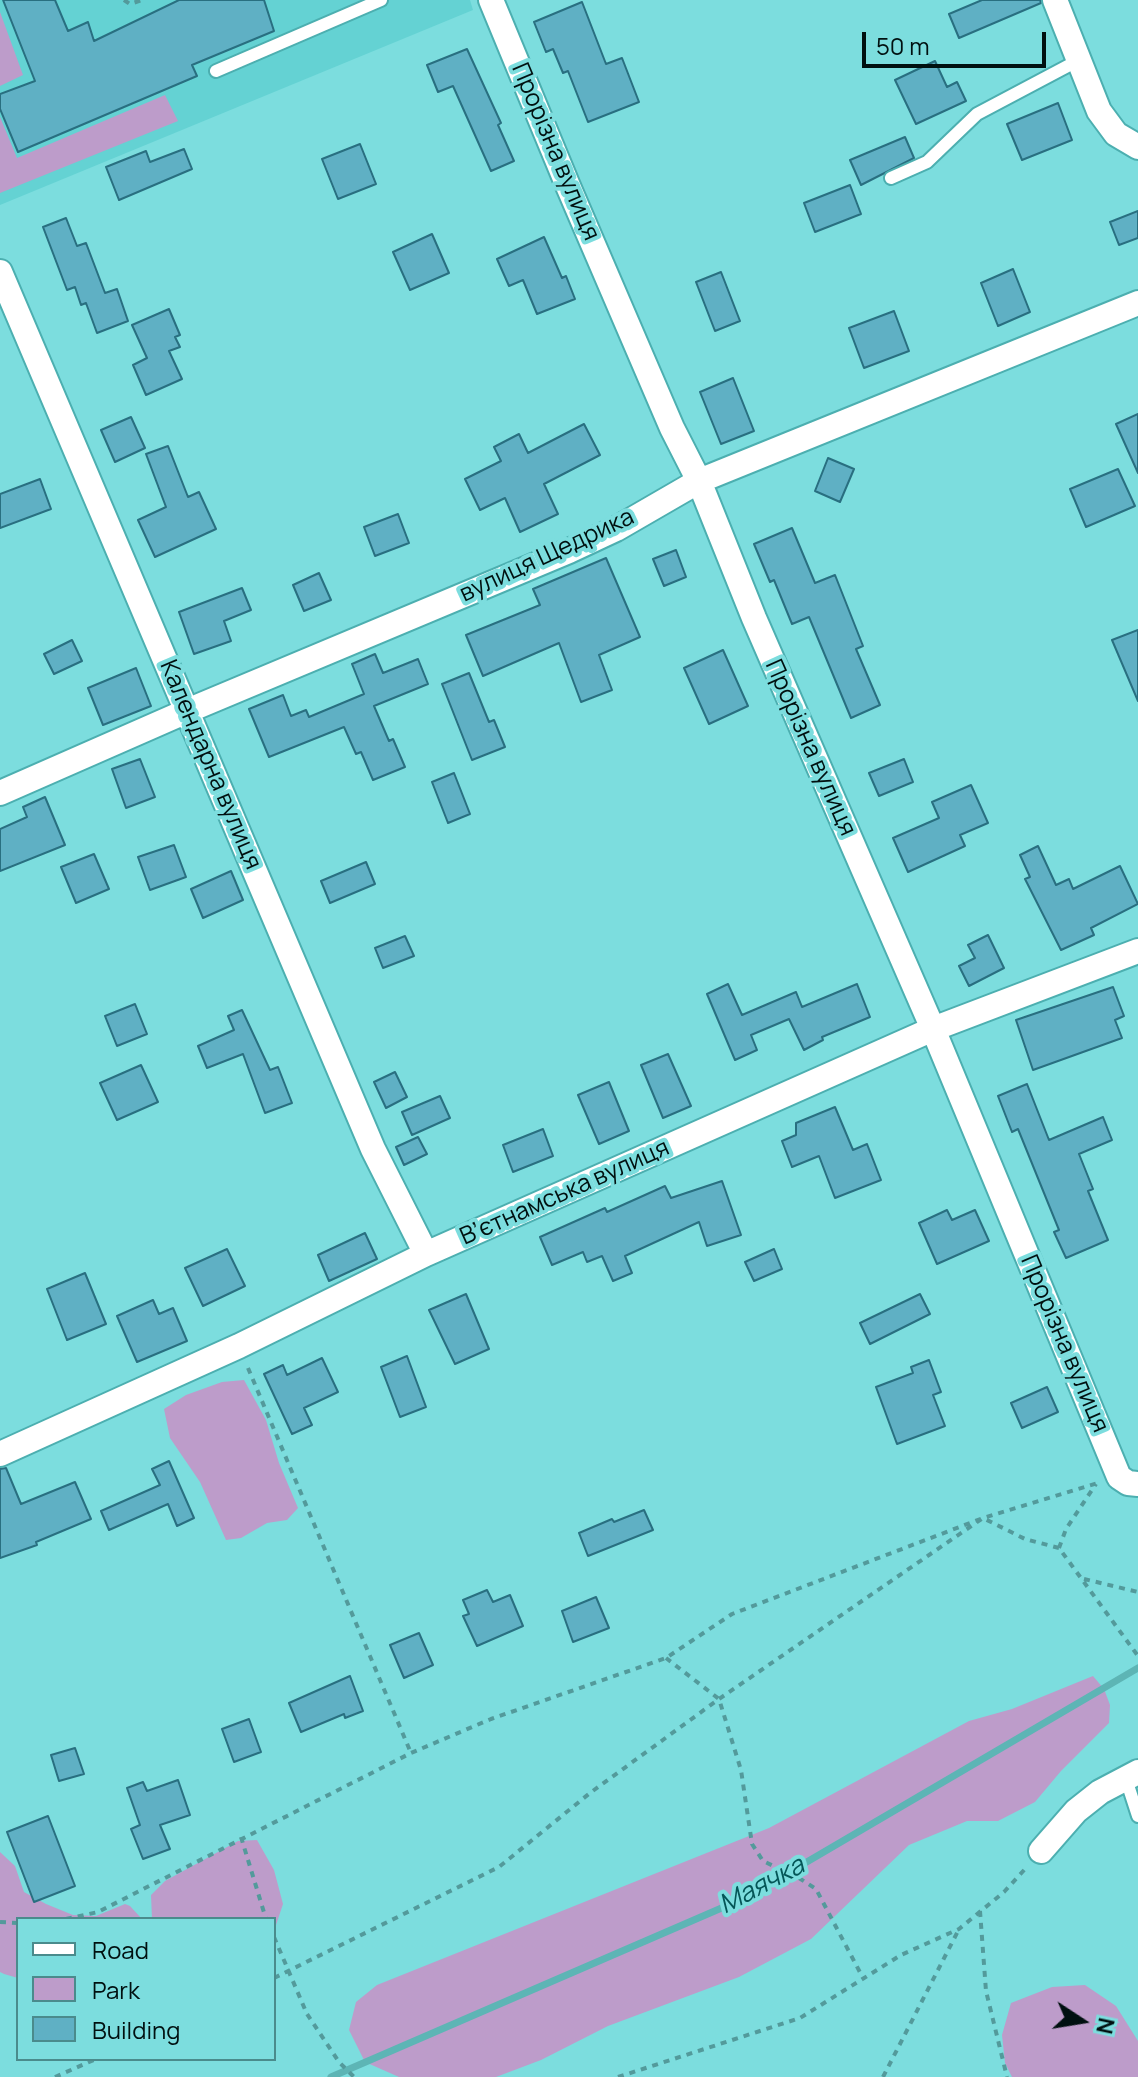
<!DOCTYPE html>
<meta charset="utf-8">
<style>
body{margin:0}
#map{position:relative;width:1138px;height:2077px;overflow:hidden;background:#7cddde;font-family:Manrope,sans-serif}
canvas{display:block}
.legend{position:absolute;left:16px;top:1917px;width:260px;height:144px;box-sizing:border-box;background:#7cddde;border:2px solid #4a8b8c;margin:0;padding:10px 14px;list-style:none;font-size:24px;color:#001010}
.legend li{display:flex;align-items:center;gap:16px;height:40px}
.legend b{width:40px;border:2px solid #4a8b8c}
.north{position:absolute;left:1042px;top:1981px;width:80px;height:80px;-webkit-text-stroke:6px #7cddde;paint-order:stroke;rotate:102deg;font-size:22px;font-weight:700;line-height:32px;text-align:center;color:#001010}
.north::after{content:'';display:block;margin:auto;width:28px;height:36px;background:#001010;clip-path:polygon(50% 0,100% 100%,50% 72%,0 100%)}
.scale{position:absolute;left:862px;top:32px;width:184px;height:36px;box-sizing:border-box;border:4px solid #001010;border-top:0;padding-left:10px;font-size:24px;line-height:28px;white-space:nowrap;color:#001010;-webkit-text-stroke:6px #7cddde;paint-order:stroke}
</style>
<div id="map">
<canvas width="1138" height="2077"></canvas>
<ul class="legend">
<li><b style="height:10px;background:#fff"></b>Road</li>
<li><b style="height:22px;background:#bd9cca"></b>Park</li>
<li><b style="height:22px;background:#5fb0c4"></b>Building</li>
</ul>
<div class="north">N</div>
<div class="scale">50 m</div>
</div>
<script>
const g = document.querySelector('canvas').getContext('2d');
g.lineJoin = 'round';
function paint(path, color) { g.fillStyle = color; g.fill(path, 'evenodd'); }
const poly = rows => new Path2D(rows.map(r => 'M' + r).join(''));
function stroke(path, color, width, dash) { g.strokeStyle = color; g.lineWidth = width; g.lineCap = dash ? 'butt' : 'round'; g.setLineDash(dash || []); g.stroke(path); }
function drawText(font, color, halo, rows, align = 'center') {
  g.font = font + ' Manrope,sans-serif'; g.lineWidth = 8; g.setLineDash([]); g.textBaseline = 'middle'; g.strokeStyle = halo; g.fillStyle = color; for (const [text, x, y, turn = 0] of rows) {
    g.save(); g.translate(x, y); g.rotate((+turn || 0) * Math.PI / 180); g.textAlign = isNaN(turn) ? turn : align; if (halo) g.strokeText(text, 0, 0); g.fillText(text, 0, 0); g.restore();
  }
}
paint(poly([
 [0,0,470,0,473,10,0,205]
]), '#64d2d3');
paint(poly([
 [0,12,23,75,0,86],
 [165,95,178,121,0,193,0,117,17,158],
 [244,1380,266,1420,279,1463,298,1508,287,1520,267,1523,241,1538,226,1540,200,1482,170,1438,164,1409,186,1395,222,1382],
 [1093,1676,1104,1689,1110,1705,1109,1723,1061,1771,1035,1802,998,1821,967,1821,909,1845,811,1939,739,1977,608,2026,541,2060,496,2077,399,2077,365,2062,349,2030,356,2002,377,1985,769,1828,969,1721,1012,1709],
 [257,1840,274,1870,283,1904,275,1928,274,1919,152,1919,151,1895,165,1881,238,1841],
 [0,1852,15,1866,24,1892,46,1904,73,1915,96,1916,125,1904,130,1906,142,1919,18,1919,18,1978,4,1974,0,1972],
 [1085,1985,1116,2006,1138,2041,1138,2077,1012,2077,1005,2063,1002,2035,1011,2003,1052,1987]
]), '#bd9cca');
stroke(poly([
 [331,2077,747,1897,1138,1668]
]), '#5db5b5', 7);
const building = poly([
 [3,0,55,0,68,31,88,22,94,41,179,0,264,0,274,31,192,65,197,76,18,152,0,109,0,94,35,81,3,0],
 [982,0,1040,0,1041,3,959,38,949,14,982,0],
 [582,2,606,64,622,58,639,102,588,122,568,71,563,73,553,49,546,52,534,22,582,2],
 [467,49,501,123,498,125,514,161,491,171,453,86,438,92,427,65,467,49],
 [935,61,947,87,957,82,966,101,916,124,895,80,935,61],
 [1058,103,1072,140,1022,160,1007,124,1058,103],
 [905,137,914,158,861,185,850,160,905,137],
 [360,144,376,184,338,199,322,159,360,144],
 [184,149,192,169,119,200,106,167,146,151,150,162,184,149],
 [850,185,861,214,815,232,804,203,850,185],
 [1138,211,1138,238,1119,245,1110,222,1138,211],
 [66,218,77,246,86,243,105,293,117,289,128,321,97,333,86,303,81,305,75,287,67,290,43,227,66,218],
 [432,234,449,273,410,290,393,252,432,234],
 [544,237,562,278,566,276,575,299,537,314,523,280,509,286,497,259,544,237],
 [1013,269,1030,312,998,326,981,283,1013,269],
 [721,272,740,321,715,331,696,282,721,272],
 [169,309,180,335,175,337,180,347,169,351,182,379,146,395,133,365,147,358,132,325,169,309],
 [894,311,909,351,864,368,849,328,894,311],
 [733,378,754,431,721,444,700,392,733,378],
 [1138,414,1138,473,1116,424,1138,414],
 [131,417,145,448,115,462,101,430,131,417],
 [584,424,600,455,544,484,558,514,520,532,505,498,480,510,465,479,501,461,494,447,519,434,528,453,584,424],
 [168,446,188,497,199,492,216,529,155,557,138,520,166,507,146,454,168,446],
 [828,458,854,469,840,502,815,491,828,458],
 [1118,469,1135,506,1086,527,1070,489,1118,469],
 [40,479,51,509,0,528,0,494,40,479],
 [398,514,409,543,375,556,364,527,398,514],
 [792,528,815,583,835,575,863,646,856,649,880,705,851,718,809,617,792,624,774,580,770,582,754,544,792,528],
 [676,550,686,577,664,586,653,559,676,550],
 [606,558,640,637,599,655,612,690,581,702,559,643,483,676,466,635,540,605,533,589,606,558],
 [319,573,331,600,304,611,293,585,319,573],
 [242,588,251,610,224,621,231,641,194,654,179,612,242,588],
 [1138,630,1138,701,1112,640,1138,630],
 [72,640,82,661,54,674,44,654,72,640],
 [723,650,748,706,709,724,684,668,723,650],
 [375,654,383,673,418,659,428,684,374,706,389,741,393,739,405,767,373,780,361,752,356,754,344,727,269,757,249,709,283,695,291,716,306,710,309,717,364,694,352,664,375,654],
 [136,668,151,706,103,725,88,688,136,668],
 [469,673,489,722,494,720,505,747,472,760,442,684,469,673],
 [140,759,155,797,126,808,112,769,140,759],
 [904,759,913,782,879,796,869,773,904,759],
 [454,773,470,814,448,823,432,782,454,773],
 [971,785,988,823,960,835,965,846,908,872,893,838,939,818,932,802,971,785],
 [45,797,65,845,0,871,0,829,27,817,23,807,45,797],
 [174,845,186,877,150,890,138,857,174,845],
 [1038,846,1056,885,1069,879,1073,889,1120,866,1138,904,1091,928,1094,935,1061,950,1025,879,1030,877,1020,855,1038,846],
 [94,854,109,889,76,903,61,867,94,854],
 [366,862,375,884,330,903,321,881,366,862],
 [231,871,243,900,203,918,191,889,231,871],
 [988,935,1004,968,969,986,959,966,975,958,968,945,988,935],
 [405,936,414,956,383,968,375,948,405,936],
 [728,984,742,1015,796,992,802,1007,857,984,870,1017,822,1037,823,1040,804,1050,789,1019,751,1035,757,1050,735,1060,707,994,728,984],
 [1113,987,1124,1016,1115,1020,1122,1038,1033,1070,1016,1020,1113,987],
 [135,1004,147,1034,117,1046,105,1016,135,1004],
 [242,1010,270,1070,278,1067,292,1103,265,1113,243,1054,207,1068,198,1046,234,1030,228,1016,242,1010],
 [668,1054,691,1106,663,1118,641,1065,668,1054],
 [141,1065,158,1102,117,1120,100,1083,141,1065],
 [395,1072,407,1097,386,1108,374,1082,395,1072],
 [609,1082,629,1131,599,1144,578,1095,609,1082],
 [1027,1084,1049,1140,1103,1117,1112,1140,1079,1154,1093,1189,1088,1191,1108,1240,1066,1258,1054,1232,1059,1230,1018,1129,1012,1132,998,1096,1027,1084],
 [440,1096,450,1118,412,1135,402,1112,440,1096],
 [835,1107,853,1150,867,1144,881,1180,835,1198,819,1156,792,1167,782,1141,796,1135,796,1123,835,1107],
 [543,1129,553,1156,513,1172,503,1145,543,1129],
 [418,1137,427,1154,404,1165,396,1147,418,1137],
 [722,1181,741,1235,707,1246,699,1222,625,1256,632,1273,613,1281,602,1256,587,1262,583,1252,552,1265,540,1237,605,1208,607,1212,665,1186,671,1198,722,1181],
 [947,1210,952,1220,975,1210,989,1241,937,1264,919,1223,947,1210],
 [365,1233,377,1259,329,1281,318,1255,365,1233],
 [227,1249,245,1286,203,1306,185,1268,227,1249],
 [774,1249,782,1269,754,1281,745,1262,774,1249],
 [85,1273,106,1324,67,1340,47,1289,85,1273],
 [466,1294,489,1349,455,1364,429,1310,466,1294],
 [920,1294,930,1314,870,1344,860,1323,920,1294],
 [153,1300,159,1314,173,1308,187,1341,137,1362,117,1316,153,1300],
 [407,1356,426,1407,400,1417,381,1367,407,1356],
 [322,1358,338,1392,304,1408,312,1425,292,1434,264,1374,283,1365,287,1375,322,1358],
 [929,1360,941,1392,933,1395,945,1426,897,1444,876,1387,913,1373,911,1367,929,1360],
 [1047,1387,1058,1412,1022,1428,1011,1403,1047,1387],
 [169,1461,194,1518,177,1526,168,1504,109,1530,101,1511,160,1485,152,1469,169,1461],
 [6,1468,21,1504,75,1482,91,1519,36,1542,37,1545,0,1558,0,1469,6,1468],
 [644,1510,653,1530,588,1556,579,1533,612,1519,614,1522,644,1510],
 [487,1590,493,1602,510,1595,523,1626,477,1646,463,1616,469,1614,463,1600,487,1590],
 [596,1597,609,1628,573,1642,562,1611,596,1597],
 [419,1633,433,1665,404,1678,390,1645,419,1633],
 [350,1676,363,1711,345,1718,344,1714,301,1732,289,1703,350,1676],
 [249,1719,261,1752,234,1762,222,1729,249,1719],
 [75,1748,84,1774,59,1781,51,1755,75,1748],
 [178,1780,190,1815,160,1825,170,1849,143,1859,131,1829,140,1825,127,1788,143,1782,147,1791,178,1780],
 [48,1816,75,1886,34,1902,7,1832,48,1816]
]);
paint(building, '#5fb0c4');
stroke(building, '#296f80', 2);
const lane = poly([
 [216,71,381,0],
 [891,178,927,162,977,114,1079,60],
 [1126,1779,1138,1816]
]);
const street = poly([
 [491,0,568,186,672,428,699,481,754,618,933,1029,1119,1477,1128,1483,1138,1484],
 [1055,0,1099,111,1116,134,1138,147],
 [0,272,373,1149,426,1254],
 [0,793,187,711,569,551,616,529,699,481,1138,303],
 [0,1454,239,1346,426,1254,933,1029,1138,951],
 [1041,1851,1076,1811,1100,1792,1138,1772]
]);
stroke(lane, '#4cafb0', 16);
stroke(street, '#4cafb0', 28);
stroke(poly([
 [124,0,130,4,142,0],
 [248,1368,411,1753],
 [1059,1548,1066,1529,1096,1484],
 [1084,1579,1138,1592],
 [666,1658,719,1699,741,1770,752,1844,763,1861,799,1878,816,1889,863,1978],
 [241,1837,266,1919],
 [980,1911,986,1991,1007,2077],
 [66,1919,98,1912,411,1753,491,1719,666,1658,732,1614,983,1518,1098,1483],
 [0,1922,18,1923],
 [274,1937,307,2014,339,2062,354,2077],
 [274,1978,499,1867,590,1793,719,1699,983,1518,1025,1539,1059,1548,1138,1656],
 [55,2077,96,2059],
 [618,2077,800,2018,901,1955,959,1929,1004,1892,1026,1868],
 [883,2077,958,1931]
]), '#539a9b', 4, [6, 6]);
stroke(lane, '#fff', 12);
stroke(street, '#fff', 24);
drawText('24px', '#001010', '#7cddde', [
 ["Прорізна вулиця",555,152,67],
 ["вулиця Щедрика",547,556,-25],
 ["Прорізна вулиця",810,748,66],
 ["Календарна вулиця",210,765,67],
 ["Вʼєтнамська вулиця",565,1193,-24],
 ["Прорізна вулиця",1064,1344,67]
]);
drawText('italic 26px', '#045657', '#7cddde', [
 ["Маячка",762,1886,-28]
]);
</script>
